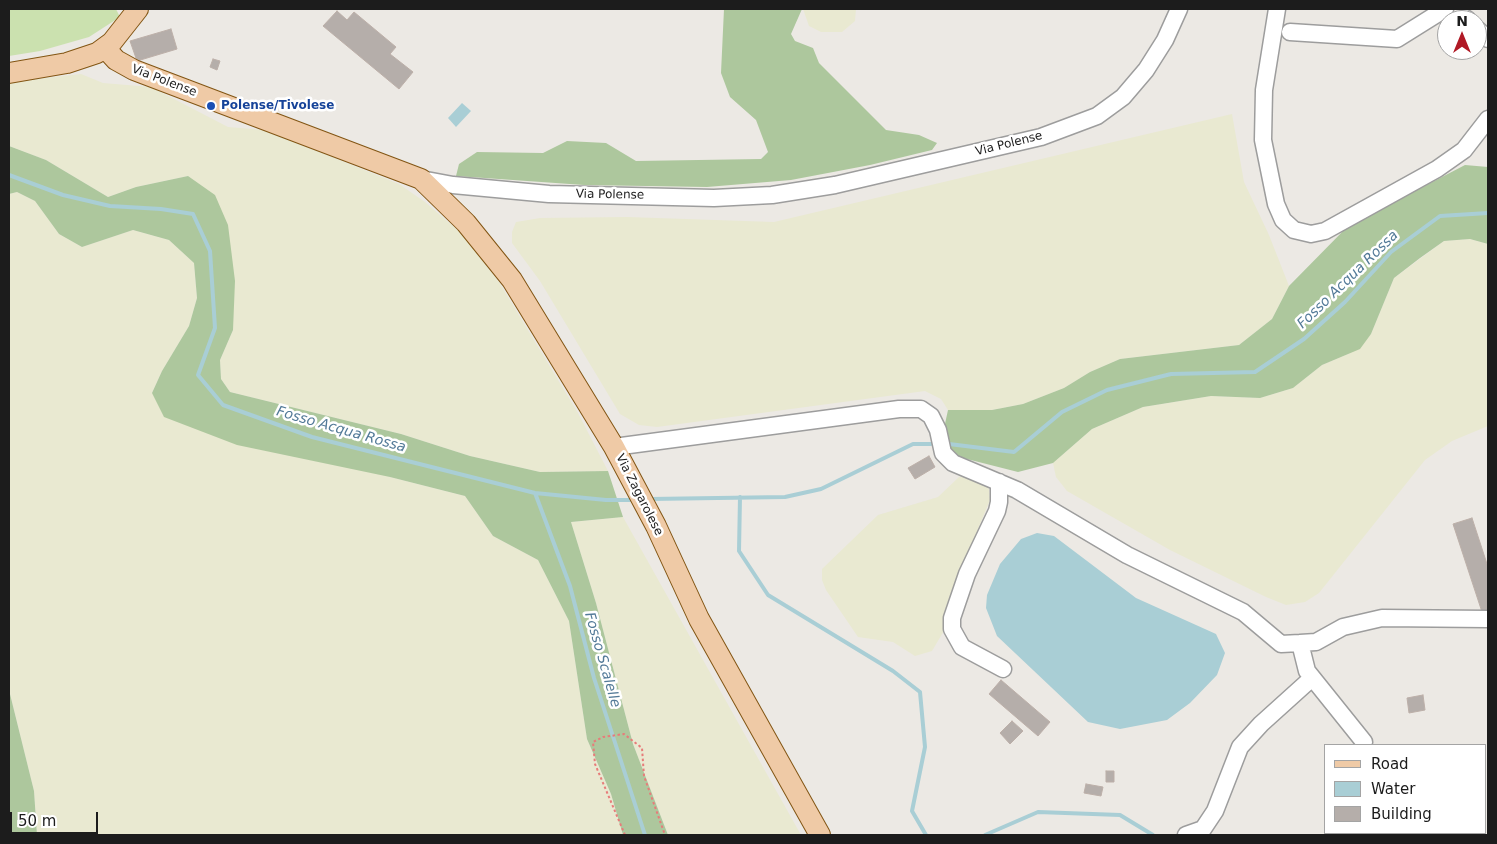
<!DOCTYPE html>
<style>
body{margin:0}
#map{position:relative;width:1497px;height:844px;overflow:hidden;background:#ece9e4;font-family:"DejaVu Sans",sans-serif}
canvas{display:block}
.frame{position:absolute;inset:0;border:10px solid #1c1c1c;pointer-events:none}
.legend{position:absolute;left:1324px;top:744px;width:162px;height:90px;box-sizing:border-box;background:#fff;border:1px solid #a4a4a4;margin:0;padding:6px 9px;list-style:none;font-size:15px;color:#1c1c1c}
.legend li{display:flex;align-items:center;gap:10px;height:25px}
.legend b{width:25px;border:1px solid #a4a4a4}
.north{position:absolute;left:1437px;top:10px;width:50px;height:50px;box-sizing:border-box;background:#fff;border:1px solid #a4a4a4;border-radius:50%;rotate:0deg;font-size:14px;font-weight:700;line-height:20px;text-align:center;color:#1c1c1c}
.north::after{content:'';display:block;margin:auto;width:18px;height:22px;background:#b01925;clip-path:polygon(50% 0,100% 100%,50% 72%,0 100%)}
.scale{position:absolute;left:10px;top:812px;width:88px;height:22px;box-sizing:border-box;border:2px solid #1c1c1c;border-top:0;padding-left:6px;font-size:15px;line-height:18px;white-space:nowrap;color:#1c1c1c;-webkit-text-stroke:4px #fff;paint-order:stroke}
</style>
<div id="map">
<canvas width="1497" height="844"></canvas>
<div class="frame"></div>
<ul class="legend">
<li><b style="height:6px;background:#efcaa6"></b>Road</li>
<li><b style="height:14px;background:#a9ced5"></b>Water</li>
<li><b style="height:14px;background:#b5aeaa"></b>Building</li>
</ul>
<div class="north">N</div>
<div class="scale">50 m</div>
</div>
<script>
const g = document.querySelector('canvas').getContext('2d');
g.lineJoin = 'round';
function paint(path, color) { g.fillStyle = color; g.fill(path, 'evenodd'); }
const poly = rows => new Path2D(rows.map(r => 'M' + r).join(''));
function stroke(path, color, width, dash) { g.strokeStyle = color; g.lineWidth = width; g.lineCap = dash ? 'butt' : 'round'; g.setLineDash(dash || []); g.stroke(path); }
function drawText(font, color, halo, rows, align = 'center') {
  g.font = font + ' "DejaVu Sans",sans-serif'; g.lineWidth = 5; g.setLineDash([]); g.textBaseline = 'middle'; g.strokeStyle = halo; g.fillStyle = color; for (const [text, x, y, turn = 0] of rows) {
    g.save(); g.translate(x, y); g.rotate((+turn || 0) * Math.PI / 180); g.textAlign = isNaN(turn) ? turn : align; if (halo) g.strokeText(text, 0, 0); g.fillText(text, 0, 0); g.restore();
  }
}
paint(poly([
 [803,9,856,9,855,21,842,32,821,32,809,26],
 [81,74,103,83,151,87,228,127,265,130,399,184,425,202,461,233,499,282,578,413,608,471,540,472,470,456,401,434,230,392,221,379,220,360,233,330,188,176,136,187,108,197,46,160,9,146,9,82],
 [1232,114,1244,182,1269,235,1289,286,1272,319,1239,345,1120,359,1090,372,1064,388,1023,404,992,410,948,410,941,399,925,391,657,427,639,425,620,414,540,281,512,243,512,232,516,222,540,218,627,217,774,222],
 [17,192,35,201,59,234,82,247,133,230,169,240,194,263,197,298,189,326,162,371,152,393,390,477,465,496,493,536,538,560,569,621,587,739,611,794,623,835,37,835,34,791,9,690,9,194],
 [1470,239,1488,244,1488,426,1452,441,1425,460,1319,593,1305,602,1286,605,1266,597,1170,550,1067,491,1056,477,1053,463,1092,429,1143,407,1211,396,1260,398,1293,388,1322,365,1348,354,1371,334,1394,278,1444,241],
 [969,476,982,481,989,489,990,500,948,602,945,629,932,651,915,656,893,642,858,637,826,590,822,580,822,569,878,515,938,497,959,477],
 [623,517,801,835,668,835,633,744,596,603,571,522]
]), '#e9e9d1');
paint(poly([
 [9,9,116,9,120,17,89,37,40,51,9,56]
]), '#cbe1af');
paint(poly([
 [724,9,802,9,791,34,795,41,813,48,819,63,886,130,919,135,937,143,932,150,870,165,791,180,707,187,584,185,456,176,459,164,477,152,543,153,567,141,606,143,636,161,761,159,768,152,756,120,730,97,721,73],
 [9,146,46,160,108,197,136,187,188,176,215,195,228,225,235,281,233,330,220,360,221,379,230,392,401,434,470,456,540,472,608,471,623,517,571,522,596,603,633,744,668,835,623,835,611,794,587,739,569,621,538,560,493,536,465,496,390,477,237,445,164,417,152,393,162,371,189,326,197,298,194,263,169,240,133,230,82,247,59,234,35,201,17,192,9,194],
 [1465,165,1488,167,1488,244,1470,239,1444,241,1420,258,1394,278,1371,334,1360,349,1322,365,1293,388,1260,398,1211,396,1143,407,1092,429,1053,463,1018,472,955,456,946,449,943,433,948,410,992,410,1023,404,1064,388,1090,372,1120,359,1239,345,1272,319,1289,286,1348,226],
 [9,690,34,791,37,835,9,835]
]), '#adc79d');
paint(poly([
 [462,103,471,111,456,127,448,118],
 [1037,533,1054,536,1136,598,1216,634,1225,653,1217,675,1190,703,1167,720,1120,729,1088,722,997,636,986,608,987,595,1000,564,1021,539]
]), '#a9ced5');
stroke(poly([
 [9,175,63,195,110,206,161,209,193,214,210,251,215,328,198,375,223,405,312,437,535,493,606,500,634,500],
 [949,444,1014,452,1062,412,1107,390,1171,374,1255,372,1304,339,1345,302,1391,252,1440,216,1488,213],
 [535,493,570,586,594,678,645,835],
 [740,497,739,551,768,595,893,671,920,692,925,747,912,811,926,835],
 [650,499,785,497,821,489,913,444,931,444],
 [985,835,1038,812,1120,815,1153,835]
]), '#a9ced5', 4);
const building = poly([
 [337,11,347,20,354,12,396,47,390,54,413,72,399,89,323,26,337,11],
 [171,29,177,49,137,61,130,41,171,29],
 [213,59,220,61,217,70,210,67,213,59],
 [929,456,935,467,915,479,908,468,929,456],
 [1472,518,1488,567,1488,610,1482,612,1453,524,1472,518],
 [1001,680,1050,722,1038,736,989,694,1001,680],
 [1423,695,1425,710,1409,713,1407,698,1423,695],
 [1012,721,1023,731,1010,744,1000,733,1012,721],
 [1106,771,1114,771,1114,782,1106,782,1106,771],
 [1086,784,1103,787,1101,796,1084,793,1086,784]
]);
paint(building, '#b5aeaa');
stroke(building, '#bcafa8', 1);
const minor = poly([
 [1277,9,1264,90,1263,140,1276,204,1283,220,1294,230,1311,234,1325,231,1437,169,1464,150,1488,119],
 [1465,18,1468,20],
 [1477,29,1488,39],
 [1290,32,1397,39,1445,9],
 [421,179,453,185,549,194,714,198,772,195,835,185,1041,137,1097,116,1123,97,1146,70,1165,40,1179,9],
 [614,447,899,409,921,409,931,416,938,430,943,453,953,463,1017,490,1127,555,1243,612,1281,644,1300,643,1307,671,1364,742],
 [999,482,999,502,997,511,967,574,952,618,952,629,962,647,1003,669],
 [1300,643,1316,642,1343,627,1382,618,1488,619],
 [1186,835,1203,829,1215,811,1240,747,1261,724,1312,678]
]);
const major = poly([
 [105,48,116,60,134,70,421,179,466,223,512,280,614,447,656,526,699,619,820,835],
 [9,73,67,63,97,53,112,42,138,9]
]);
stroke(minor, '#9d9d9d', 19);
stroke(major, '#825513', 22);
stroke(poly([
 [625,835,595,764,593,742,603,737,624,734,642,748,644,776,665,835]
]), '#e77c7a', 2, [2.5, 2.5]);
stroke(minor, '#fff', 16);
stroke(major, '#efcaa6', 20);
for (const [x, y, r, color] of [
 [211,106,5,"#1a4fb4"]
]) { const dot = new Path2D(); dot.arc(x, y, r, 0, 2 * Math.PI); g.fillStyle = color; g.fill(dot); stroke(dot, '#fff', 2); }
drawText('12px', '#1c1c1c', '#fff', [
 ["Via Polense",164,81,21],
 ["Via Polense",1009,144,-14],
 ["Via Polense",610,195,1],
 ["Via Zagarolese",639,495,63]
]);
drawText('bold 12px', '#164399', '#fff', [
 ["Polense/Tivolese",221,106]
], 'left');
drawText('italic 14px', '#537a98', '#fff', [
 ["Fosso Acqua Rossa",1348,280,-44],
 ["Fosso Acqua Rossa",341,430,16],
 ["Fosso Scalelle",602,660,74]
]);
</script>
